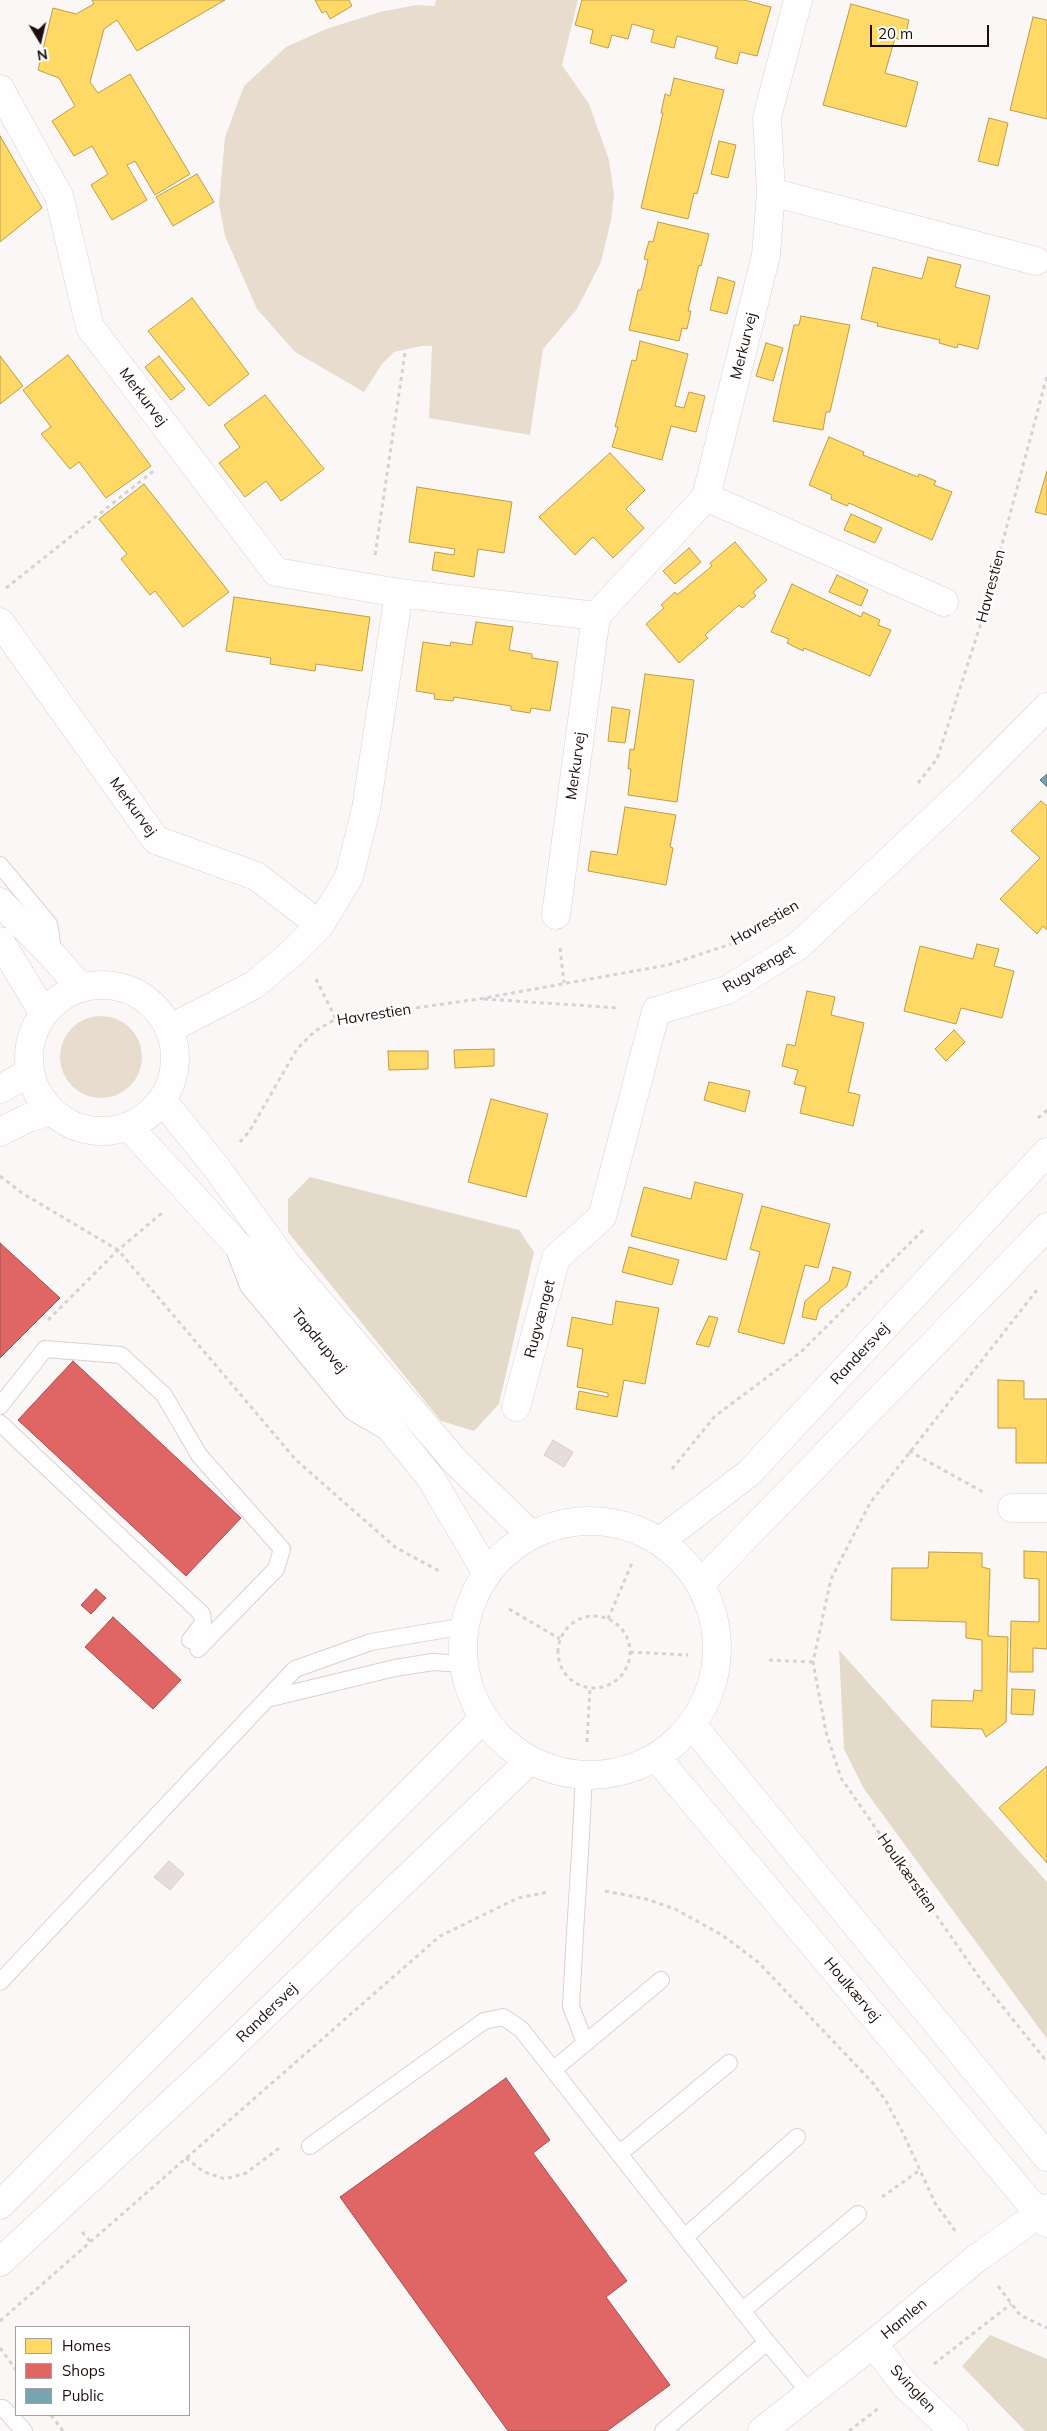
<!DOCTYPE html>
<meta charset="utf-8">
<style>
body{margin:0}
#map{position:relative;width:1047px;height:2431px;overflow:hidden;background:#fcf7f7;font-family:Mulish,sans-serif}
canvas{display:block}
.legend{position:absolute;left:15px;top:2326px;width:175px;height:90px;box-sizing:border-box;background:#fff;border:1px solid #a59f9e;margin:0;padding:6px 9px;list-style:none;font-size:15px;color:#1d100c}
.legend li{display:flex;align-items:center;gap:10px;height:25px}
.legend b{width:25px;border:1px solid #a59f9e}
.north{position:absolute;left:15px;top:15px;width:50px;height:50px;-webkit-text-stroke:4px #fff;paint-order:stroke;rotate:171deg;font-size:14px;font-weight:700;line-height:20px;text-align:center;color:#1d100c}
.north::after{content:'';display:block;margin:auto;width:18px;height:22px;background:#1d100c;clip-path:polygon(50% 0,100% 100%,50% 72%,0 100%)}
.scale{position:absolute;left:870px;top:25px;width:119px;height:22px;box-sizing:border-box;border:2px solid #1d100c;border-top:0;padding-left:6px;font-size:15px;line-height:18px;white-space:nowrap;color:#1d100c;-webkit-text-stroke:4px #fff;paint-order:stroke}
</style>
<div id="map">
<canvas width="1047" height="2431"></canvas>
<ul class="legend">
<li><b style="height:14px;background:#ffd966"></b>Homes</li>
<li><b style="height:14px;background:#e06666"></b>Shops</li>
<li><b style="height:14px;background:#76a5af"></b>Public</li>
</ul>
<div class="north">N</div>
<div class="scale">20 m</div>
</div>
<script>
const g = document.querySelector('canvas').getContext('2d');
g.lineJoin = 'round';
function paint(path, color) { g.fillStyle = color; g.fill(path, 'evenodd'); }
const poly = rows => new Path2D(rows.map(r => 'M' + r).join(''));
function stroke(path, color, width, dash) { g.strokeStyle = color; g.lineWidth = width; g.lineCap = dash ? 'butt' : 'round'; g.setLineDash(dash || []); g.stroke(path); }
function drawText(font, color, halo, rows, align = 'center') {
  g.font = font + ' Mulish,sans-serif'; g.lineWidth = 5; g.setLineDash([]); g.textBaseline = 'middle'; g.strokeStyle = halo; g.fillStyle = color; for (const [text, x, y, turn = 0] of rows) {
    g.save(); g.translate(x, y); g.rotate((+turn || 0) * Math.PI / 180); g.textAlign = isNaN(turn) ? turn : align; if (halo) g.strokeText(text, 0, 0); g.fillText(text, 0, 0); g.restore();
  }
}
paint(poly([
 [436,0,578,0,562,65,589,104,609,160,614,194,611,220,601,262,577,309,543,349,530,435,429,418,432,346,422,346,394,352,382,364,364,392,295,352,257,309,225,236,219,204,225,137,244,86,286,47,326,29,380,12,416,5,435,6],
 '60 1057a41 41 0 1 1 82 0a41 41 0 1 1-82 0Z'
]), '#e7dccd');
paint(poly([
 [310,1177,519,1230,534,1252,499,1404,474,1431,441,1421,288,1232,288,1199],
 [839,1650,1047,1882,1047,2039,864,1789,844,1749],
 [990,2335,1047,2359,1047,2431,1025,2431,962,2366]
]), '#e4daca');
const homes = poly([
 [92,0,225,0,137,51,117,20,104,29,90,82,98,93,130,74,190,174,155,195,135,161,127,165,147,200,112,220,91,185,108,174,92,146,74,156,52,121,75,106,59,78,38,70,53,8,76,14,94,4,92,0],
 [315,0,349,0,352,6,330,19,326,11,322,13,315,0],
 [582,0,744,0,771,7,757,56,740,52,737,64,715,58,718,47,677,36,674,48,651,42,654,30,632,24,628,39,612,35,608,48,590,43,593,30,575,25,582,0],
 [851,4,909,20,904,41,895,38,885,73,918,82,906,127,823,105,851,4],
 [1033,17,1047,20,1047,119,1010,110,1033,17],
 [674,78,724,90,697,194,694,193,688,219,641,208,663,113,661,113,665,94,670,96,674,78],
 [989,118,1008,123,998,166,978,161,989,118],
 [0,136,42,208,0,242,0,136],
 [719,141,736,145,728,178,711,174,719,141],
 [197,174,214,202,173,226,156,197,197,174],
 [658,222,709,234,701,266,699,265,688,311,691,311,687,329,682,328,679,341,629,330,638,290,641,290,648,260,644,259,649,241,653,242,658,222],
 [928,257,961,265,955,287,990,296,978,349,958,344,957,348,939,343,940,340,877,326,878,323,861,319,873,267,922,279,928,257],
 [718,277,735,282,727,314,710,310,718,277],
 [192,298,249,374,209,406,148,331,192,298],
 [801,316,850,325,830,412,826,412,823,430,773,421,794,325,799,325,801,316],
 [640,341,688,354,675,406,684,408,689,392,705,396,696,432,671,426,662,460,612,447,618,427,615,427,632,360,636,361,640,341],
 [766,343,783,348,773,381,756,376,766,343],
 [68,355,151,466,106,498,79,462,70,469,41,434,51,427,23,390,68,355],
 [0,356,23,386,0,404,0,356],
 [159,356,185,389,171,400,145,367,159,356],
 [265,395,324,469,281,501,266,481,245,497,219,463,240,447,224,425,265,395],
 [829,437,864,452,863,455,918,477,919,474,936,481,934,485,952,492,932,540,849,503,847,506,831,499,832,495,809,485,829,437],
 [610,453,645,490,626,509,644,528,613,558,593,537,575,555,539,517,610,453],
 [1047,471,1047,515,1035,512,1047,471],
 [144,484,229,592,183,627,155,591,150,595,121,559,127,554,99,519,144,484],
 [417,487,512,502,504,553,478,549,474,577,432,570,435,552,454,555,455,549,409,542,417,487],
 [851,514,882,528,875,543,844,530,851,514],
 [735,542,767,580,753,592,756,596,742,608,739,605,705,635,708,638,679,663,646,624,664,608,661,605,675,592,677,595,712,566,710,563,735,542],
 [689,548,701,562,675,584,663,571,689,548],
 [837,575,868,590,861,606,829,592,837,575],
 [792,584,861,617,863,612,880,620,878,625,891,630,870,676,804,648,803,651,787,643,789,639,771,632,792,584],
 [234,597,370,617,362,671,316,664,315,671,270,664,271,658,226,651,234,597],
 [476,622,513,627,509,650,532,654,532,658,558,662,550,711,531,708,530,713,511,710,511,706,454,697,453,701,434,699,435,694,416,691,423,642,450,646,451,642,472,645,476,622],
 [645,674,694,680,677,802,628,795,631,769,628,769,630,749,634,750,645,674],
 [612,707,630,710,625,743,608,741,612,707],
 [1041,801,1047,806,1047,930,1043,926,1037,934,1000,899,1040,858,1011,831,1041,801],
 [625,807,676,815,670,847,673,848,666,885,588,871,591,851,617,855,625,807],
 [977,944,999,949,994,966,1014,971,1002,1018,961,1008,956,1024,904,1011,920,946,973,959,977,944],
 [807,991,835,997,831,1015,864,1023,848,1092,860,1095,853,1126,800,1113,806,1087,794,1084,798,1070,782,1066,787,1044,795,1046,807,991],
 [954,1030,965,1042,946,1061,935,1049,954,1030],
 [494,1049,494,1066,455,1068,454,1050,494,1049],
 [388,1051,428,1051,428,1069,389,1070,388,1051],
 [709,1082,750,1091,745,1112,704,1100,709,1082],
 [491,1099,548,1114,526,1197,468,1182,491,1099],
 [695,1182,743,1194,726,1260,631,1236,644,1187,691,1199,695,1182],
 [762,1206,830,1224,818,1268,805,1265,784,1344,738,1332,760,1252,750,1249,762,1206],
 [629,1247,679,1260,672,1285,622,1272,629,1247],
 [833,1267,851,1272,847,1286,819,1309,816,1320,802,1317,805,1301,829,1281,833,1267],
 [616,1301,659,1308,645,1384,624,1380,617,1417,576,1409,579,1391,608,1397,608,1393,577,1387,583,1349,567,1346,572,1317,612,1325,616,1301],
 [709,1316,718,1318,709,1347,696,1344,709,1316],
 [998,1380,1024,1381,1024,1399,1047,1399,1047,1463,1016,1463,1016,1428,998,1428,998,1380],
 [1024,1551,1047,1552,1047,1649,1033,1648,1033,1672,1010,1672,1011,1621,1039,1622,1039,1579,1024,1578,1024,1551],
 [929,1552,982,1553,982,1567,990,1569,988,1636,1008,1637,1006,1722,986,1737,982,1729,931,1727,932,1700,973,1701,974,1690,982,1691,982,1640,966,1638,966,1622,891,1620,892,1568,928,1568,929,1552],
 [1012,1689,1035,1690,1033,1715,1011,1714,1012,1689],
 [1047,1766,1047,1863,999,1808,1047,1766]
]);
paint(homes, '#ffd966');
stroke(homes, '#bb9d4b', 1);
const shops = poly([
 [0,1243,60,1298,0,1358,0,1243],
 [73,1361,241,1518,186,1576,18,1420,73,1361],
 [96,1589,106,1598,91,1614,81,1605,96,1589],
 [113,1617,181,1680,153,1709,85,1647,113,1617],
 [506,2078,550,2140,533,2153,627,2281,606,2297,670,2385,607,2431,508,2431,340,2197,506,2078]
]);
paint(shops, '#e06666');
stroke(shops, '#a64c4b', 1);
const public = poly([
 [1047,774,1047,787,1040,780,1047,774]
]);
paint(public, '#76a5af');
stroke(public, '#5b787e', 1);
const building = poly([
 [553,1440,573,1452,564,1467,544,1455,553,1440],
 [169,1861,184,1874,170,1890,154,1877,169,1861]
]);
paint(building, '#e7dcdd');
stroke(building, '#d7cdce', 1);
const service = poly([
 [0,865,49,924,54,955],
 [235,1252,248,1286,352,1412,385,1431],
 [0,1406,45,1349,121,1355,164,1395,199,1455,282,1549,276,1569,198,1649],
 [0,1423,202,1614,203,1623,190,1640],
 [267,1699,395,1668,433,1662,464,1664],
 [580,1853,584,1775],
 [575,1933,571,2006,585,2043],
 [0,1982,295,1669,371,1642,465,1626],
 [553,2070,661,1980],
 [310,2146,484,2021,503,2017,521,2029,767,2342,810,2393],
 [619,2154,729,2063],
 [685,2237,797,2137],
 [742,2311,858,2214],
 [0,2408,3,2408,24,2431],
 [663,2431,767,2342]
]);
const minor = poly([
 [0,89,59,196,90,327,276,572,399,593,596,616,706,497,766,255,771,192,767,117,798,0],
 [771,192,1036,261],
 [706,497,944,602],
 [0,622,156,840,256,876,320,925],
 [556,915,596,616],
 [169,1029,254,985,292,953,320,925,349,877,366,809,399,593],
 [516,1407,556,1258,602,1217,656,1011,727,990,798,946,969,786,1047,707],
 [1012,1508,1047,1508],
 [873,2344,906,2386,954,2431],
 [762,2431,873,2344,977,2258,1047,2208]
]);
const tertiary = poly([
 [0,902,54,957,81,988],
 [0,941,44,1014],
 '29 1058a73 73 0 1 1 146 0a73 73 0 1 1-146 0Z',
 [0,1089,30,1072],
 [162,1100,216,1167,285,1262,454,1460,531,1535],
 [128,1126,265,1275,430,1477,487,1573],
 [0,1132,28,1118,51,1111],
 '463 1648a127 127 0 1 1 254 0a127 127 0 1 1-254 0Z',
 [660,1541,749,1473,1047,1152],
 [701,1583,1047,1227],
 [692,1725,1047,2157],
 [656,1757,1047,2223],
 [0,2205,484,1718],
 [0,2262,208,2069,530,1760]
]);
stroke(service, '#dbd1ce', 18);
stroke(minor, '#dbd1ce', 29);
stroke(tertiary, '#dbd1ce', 29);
stroke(poly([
 [375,555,405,353],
 [6,588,156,469],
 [918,783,937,759,981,623,1047,376],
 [560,948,564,983],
 [316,979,336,1019],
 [484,999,620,1008],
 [1038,1118,1047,1110],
 [240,1142,249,1132,297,1049,315,1031,336,1019,479,999,668,965,731,944],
 [0,1176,22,1193,118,1250,296,1460,395,1547,439,1571],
 [1037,1290,870,1503,831,1579,813,1662,826,1732,841,1778,979,1977,1047,2062],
 [48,1320,118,1250,162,1213],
 [909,1451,983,1492],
 [672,1469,715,1416,801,1352,926,1227],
 [509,1609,560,1639],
 '558 1652a36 36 0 1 1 72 0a36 36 0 1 1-72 0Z',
 [608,1619,632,1563],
 [630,1652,688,1655],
 [769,1660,813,1662],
 [587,1742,590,1688],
 [605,1891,646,1899,675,1909,722,1935,758,1962,873,2083,886,2101,903,2133,935,2203,956,2232],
 [186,2158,204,2172,225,2179,246,2173,282,2146],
 [882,2197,920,2170],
 [82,2232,90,2241],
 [998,2286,1020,2315,1047,2328],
 [0,2321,440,1936,518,1898,548,1892],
 [0,2348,16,2370],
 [934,2364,1011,2304],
 [51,2415,63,2431],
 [849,2431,880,2407]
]), '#d4d2d2', 3, [4, 4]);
stroke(service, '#fffefe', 16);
stroke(minor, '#fffefe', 28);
stroke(tertiary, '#fffefe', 28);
const serviceBridge = poly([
 [575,1933,580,1853]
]);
stroke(serviceBridge, '#dbd1ce', 18, []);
stroke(serviceBridge, '#fffefe', 16);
drawText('15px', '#1d100c', '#fff', [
 ["Merkurvej",744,346,-76],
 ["Merkurvej",143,397,53],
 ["Havrestien",991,586,-75],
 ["Merkurvej",576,766,-82],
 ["Merkurvej",133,807,54],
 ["Havrestien",765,923,-30],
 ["Rugvænget",759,969,-30],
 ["Havrestien",374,1015,-9],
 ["Rugvænget",540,1319,-75],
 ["Tapdrupvej",319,1341,51],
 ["Randersvej",860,1354,-47],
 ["Houlkærstien",907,1873,55],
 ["Houlkærvej",852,1990,50],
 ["Randersvej",267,2013,-44],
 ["Hamlen",904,2319,-40],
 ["Svinglen",913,2389,47]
]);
</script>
